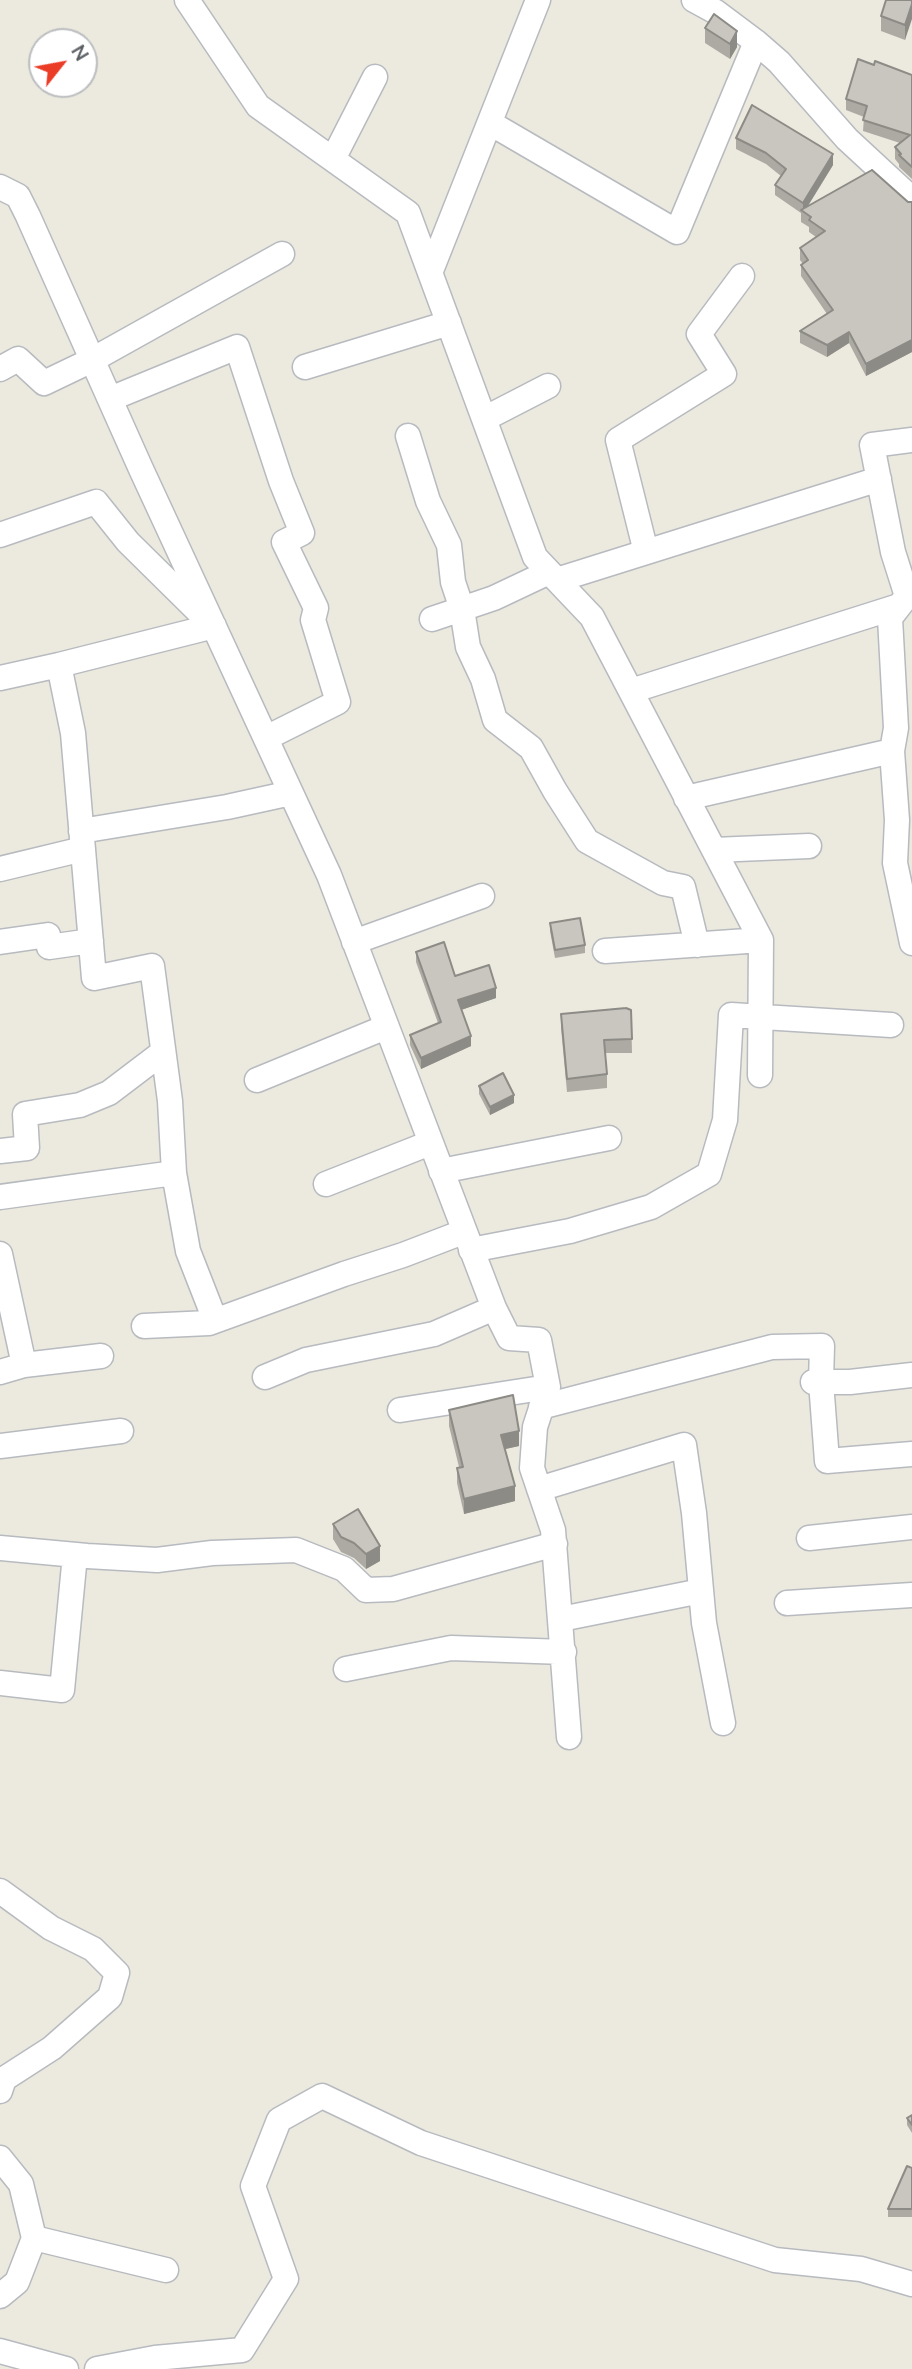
<!DOCTYPE html>
<style>
body{margin:0}
#map{position:relative;width:912px;height:2369px;overflow:hidden;background:#eceadf;font-family:"Nunito Sans",sans-serif}
canvas{display:block}
.north{position:absolute;left:28px;top:28px;width:70px;height:70px;box-sizing:border-box;background:#fff;border:2px solid #bcbec0;border-radius:50%;rotate:59deg;font-size:19px;font-weight:700;line-height:28px;text-align:center;color:#585c61}
.north::after{content:'';display:block;margin:auto;width:24px;height:32px;background:#eb3c26;clip-path:polygon(50% 0,100% 100%,50% 72%,0 100%)}
</style>
<div id="map">
<canvas width="912" height="2369"></canvas>
<div class="north">N</div>
</div>
<script>
const g = document.querySelector('canvas').getContext('2d');
g.lineJoin = 'round';
const poly = rows => new Path2D(rows.map(r => 'M' + r).join(''));
function stroke(path, color, width, dash) { g.strokeStyle = color; g.lineWidth = width; g.lineCap = dash ? 'butt' : 'round'; g.setLineDash(dash || []); g.stroke(path); }
function paint(path, color) { g.fillStyle = color; g.fill(path, 'evenodd'); }
const street = poly([
 [187,0,258,106,408,213,535,557,592,617,761,940,760,1075],
 [694,0,716,12,756,42,779,62,847,139,912,199],
 [490,123,677,232,756,42],
 [333,159,375,77],
 [0,187,18,196,28,216,141,469,329,875,494,1308,509,1338,539,1340,548,1387,535,1427,532,1468,553,1530,569,1737],
 [430,273,538,0],
 [305,367,449,323],
 [0,369,18,359,44,383,92,360,282,254],
 [110,399,237,347,281,481,302,533,284,542,316,608,313,620,338,702,266,738],
 [484,419,548,386],
 [408,436,428,501,449,545,453,582,462,609,468,647,483,679,495,720,531,748,555,791,587,841,663,883,683,887,697,945],
 [912,440,872,445,893,552,907,596,890,618,896,728,892,751,897,820,895,863,912,943],
 [0,535,96,502,128,542,203,616],
 [646,552,618,440,724,374,699,334,742,276],
 [557,580,879,479],
 [432,619,494,598,549,572],
 [214,626,59,665,73,733,94,978,152,966,170,1101,174,1173,188,1251,215,1320],
 [0,678,59,665],
 [631,691,899,606],
 [686,798,892,751],
 [81,831,227,807,291,793],
 [714,850,809,846],
 [0,869,83,849],
 [0,942,48,935,49,947,91,941],
 [354,942,482,896],
 [605,951,761,940],
 [257,1080,386,1027],
 [0,1151,27,1148,25,1114,80,1105,109,1093,163,1052],
 [441,1171,609,1138],
 [326,1184,430,1143],
 [0,1197,174,1173],
 [471,1250,570,1231,651,1207,709,1174,725,1120,731,1015,891,1025],
 [0,1254,24,1365],
 [144,1326,209,1323,344,1274,403,1255,463,1232],
 [0,1372,24,1365,101,1356],
 [265,1377,306,1360,434,1334,494,1308],
 [813,1382,850,1382,912,1375],
 [541,1407,772,1347,822,1346,821,1382,827,1461,912,1454],
 [400,1410,548,1387],
 [0,1446,121,1431],
 [539,1489,684,1445,694,1513,704,1623,723,1723],
 [809,1538,912,1527],
 [0,1548,87,1556,157,1560,212,1553,296,1550,344,1569,366,1590,393,1589,555,1544],
 [787,1603,912,1595],
 [561,1619,701,1591],
 [346,1669,451,1648,564,1652],
 [0,1683,62,1690,75,1555],
 [0,1891,51,1928,93,1949,117,1973,110,1997,52,2048,4,2079,0,2091],
 [0,2158,21,2184,34,2238,166,2270],
 [0,2296,17,2282,34,2238],
 [0,2351,66,2369],
 [97,2369,155,2358,242,2350,286,2279,253,2186,279,2120,322,2096,421,2143,775,2260,861,2269,912,2284]
]);
stroke(street, '#b7babf', 27);
stroke(street, '#fff', 24);
paint(poly([
 [912,0,905,40,881,31,881,16],
 [705,28,737,47,730,59,705,43],
 [874,65,912,75,912,179,899,167,899,164,895,159,895,147,900,143,863,131,864,117,846,110,846,99],
 [736,138,833,165,808,206,912,202,912,352,866,376,849,343,827,357,800,343,800,331,827,314,801,276,801,265,803,264,800,260,800,248,816,237,809,232,809,227,801,222,801,213,775,195,775,185,781,176,766,164,736,149],
 [550,923,585,945,585,953,555,958,550,931],
 [416,952,455,976,496,998,461,1010,471,1046,421,1069,410,1045,410,1035,438,1023,416,962],
 [631,1010,632,1053,605,1053,607,1074,607,1088,567,1092,561,1028,561,1014],
 [479,1086,514,1103,490,1115,479,1094],
 [449,1410,519,1446,505,1449,515,1501,464,1514,457,1483,457,1468,459,1467,449,1426],
 [333,1524,380,1561,366,1569,354,1558,341,1552,333,1539],
 [912,2115,912,2133,907,2125,907,2118],
 [912,2168,912,2217,888,2217,888,2209]
]), '#adaaa4');
paint(poly([
 [912,4,912,19,905,40,905,25],
 [737,31,737,47,730,59,730,44],
 [833,154,833,165,804,212,803,212,803,203],
 [849,332,849,343,827,357,827,345],
 [912,340,912,352,866,376,866,364],
 [496,988,496,998,458,1011,458,1000],
 [471,1036,471,1046,421,1069,421,1058],
 [514,1095,514,1103,490,1115,490,1107],
 [519,1431,519,1446,501,1450,501,1435],
 [515,1486,515,1501,464,1514,464,1499],
 [380,1546,380,1561,366,1569,366,1554]
]), '#8d8b86');
const building = poly([
 [886,0,912,0,912,4,905,25,881,16,886,0],
 [714,14,737,31,730,44,705,28,714,14],
 [858,59,874,65,875,61,912,75,912,167,899,155,901,154,895,147,910,135,863,120,867,106,846,99,858,59],
 [752,105,833,154,803,203,775,185,786,169,766,153,736,138,752,105],
 [872,170,908,202,912,202,912,340,866,364,849,332,827,345,800,331,833,310,801,265,808,260,800,248,825,231,809,220,811,217,801,210,872,170],
 [580,918,585,945,555,950,550,923,580,918],
 [444,942,455,976,489,965,496,988,458,1000,471,1036,421,1058,410,1035,441,1022,416,952,444,942],
 [626,1008,631,1010,632,1039,604,1040,607,1074,567,1079,561,1014,626,1008],
 [503,1073,514,1095,490,1107,479,1086,503,1073],
 [513,1395,519,1431,501,1435,515,1486,464,1499,457,1468,463,1467,449,1410,513,1395],
 [358,1509,380,1546,366,1554,354,1543,341,1537,333,1524,358,1509],
 [912,2115,912,2125,907,2118,912,2115],
 [907,2166,912,2168,912,2209,888,2209,907,2166]
]);
paint(building, '#c9c6bf');
stroke(building, '#8d8b86', 2);
</script>
